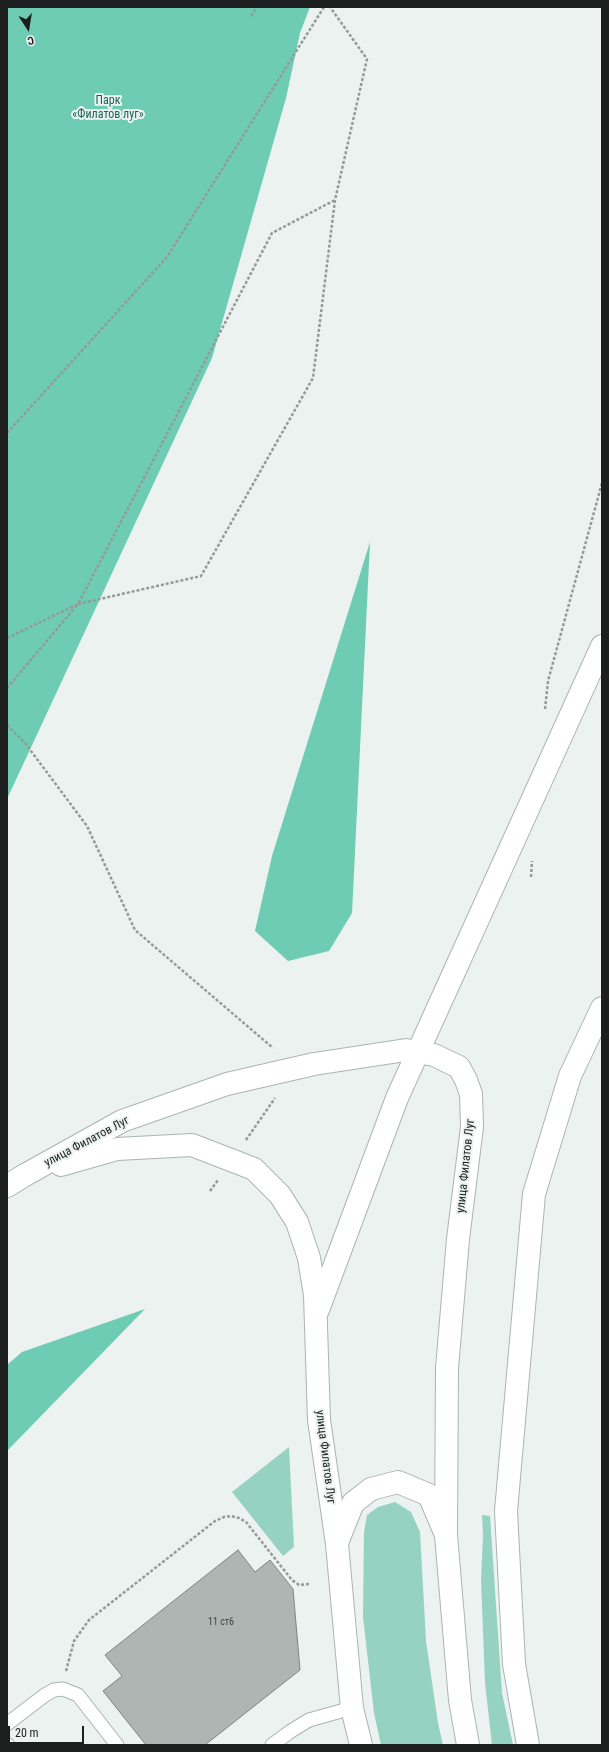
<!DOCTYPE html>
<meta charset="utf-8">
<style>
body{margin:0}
#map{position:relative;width:609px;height:1752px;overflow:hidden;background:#ebf2f0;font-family:"Roboto Condensed",sans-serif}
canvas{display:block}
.frame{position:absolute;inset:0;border:8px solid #1c1f1e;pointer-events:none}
.north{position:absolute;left:8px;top:8px;width:40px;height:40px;-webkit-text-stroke:3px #ebf2f0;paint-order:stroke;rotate:168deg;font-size:11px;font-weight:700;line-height:16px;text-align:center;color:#1c1f1e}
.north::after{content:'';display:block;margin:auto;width:14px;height:18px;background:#1c1f1e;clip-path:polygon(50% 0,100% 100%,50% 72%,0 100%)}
.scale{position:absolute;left:8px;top:1726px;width:76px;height:18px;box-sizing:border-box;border:2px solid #1c1f1e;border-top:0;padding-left:5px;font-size:12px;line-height:14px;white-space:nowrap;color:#1c1f1e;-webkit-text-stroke:3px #ebf2f0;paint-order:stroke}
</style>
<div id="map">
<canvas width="609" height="1752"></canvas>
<div class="frame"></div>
<div class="north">С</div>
<div class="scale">20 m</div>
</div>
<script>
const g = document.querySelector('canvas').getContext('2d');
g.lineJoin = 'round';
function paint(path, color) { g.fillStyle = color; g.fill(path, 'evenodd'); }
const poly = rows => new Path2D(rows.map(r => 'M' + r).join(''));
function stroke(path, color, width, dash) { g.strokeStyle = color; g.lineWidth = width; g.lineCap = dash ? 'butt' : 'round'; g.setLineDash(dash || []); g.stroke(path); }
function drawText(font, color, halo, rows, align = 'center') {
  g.font = font + ' "Roboto Condensed",sans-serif'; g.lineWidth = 4; g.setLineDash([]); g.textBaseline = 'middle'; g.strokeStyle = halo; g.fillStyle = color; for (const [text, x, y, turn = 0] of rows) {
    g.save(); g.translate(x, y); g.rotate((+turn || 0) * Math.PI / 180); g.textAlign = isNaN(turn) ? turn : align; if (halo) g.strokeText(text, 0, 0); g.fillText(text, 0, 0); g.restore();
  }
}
paint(poly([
 [289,1447,294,1547,283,1556,232,1492],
 [395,1502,411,1512,420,1532,426,1641,438,1723,443,1745,381,1745,374,1713,363,1617,364,1532,367,1515,378,1507],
 [482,1515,490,1516,502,1693,513,1745,492,1745,485,1683,481,1580,483,1535]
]), '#95d3c0');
paint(poly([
 [7,7,310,7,300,33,286,98,212,358,7,799],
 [370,542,352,913,329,951,288,961,255,931,272,856],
 [145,1309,7,1451,7,1365,22,1352]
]), '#6dccb3');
const building = poly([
 [238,1550,255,1572,270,1560,293,1589,300,1670,205,1745,146,1745,103,1691,122,1676,105,1655,238,1550]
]);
paint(building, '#aeb5b3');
stroke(building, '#7d8482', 1);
const service = poly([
 [7,1724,45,1695,54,1690,63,1689,78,1695,117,1745],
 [7,1744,8,1745],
 [272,1745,291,1731,309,1720,352,1708]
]);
const minor = poly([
 [61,1165,117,1149,192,1145,254,1169,280,1195,297,1222,309,1258,315,1295,319,1420,337,1544,352,1708,361,1745],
 [25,1175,122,1121,227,1084,314,1064,406,1050,434,1055,459,1067,466,1080,471,1094,472,1127,458,1239,447,1368,446,1535],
 [318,1310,397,1098,602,646],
 [337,1543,353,1503,371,1489,398,1482,429,1495,446,1535,460,1700,468,1745],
 [528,1745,514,1664,506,1511,534,1194,570,1076,602,1008]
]);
const tertiary = poly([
 [7,1186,25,1175]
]);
stroke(service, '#acb4b1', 15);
stroke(minor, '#acb4b1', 24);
stroke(tertiary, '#acb4b1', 24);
stroke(poly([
 [251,16,257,7],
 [7,433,167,257,324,7],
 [7,638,78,604,272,233,335,200],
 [7,688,78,604,201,576,313,378,335,200,367,59,330,7],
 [545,709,548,681,602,483],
 [7,725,25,743,87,826,135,930,273,1048],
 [531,877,532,861],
 [246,1140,275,1098],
 [210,1191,218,1180],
 [66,1671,74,1641,89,1620,215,1521,224,1517,231,1516,239,1518,246,1522,292,1580,299,1585,309,1584]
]), '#959a98', 2.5, [3, 2]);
stroke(service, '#fff', 13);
stroke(minor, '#fff', 22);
stroke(tertiary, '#fff', 22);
drawText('10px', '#404443', null, [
 ["11 ст6",221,1622]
]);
drawText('12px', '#1a6554', '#ebf2f0', [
 ["Парк",108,101],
 ["«Филатов луг»",108,115]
]);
drawText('12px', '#1c1f1e', '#ebf2f0', [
 ["улица Филатов Луг",87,1142,-28],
 ["улица Филатов Луг",466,1166,-84],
 ["улица Филатов Луг",325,1457,83]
]);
</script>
